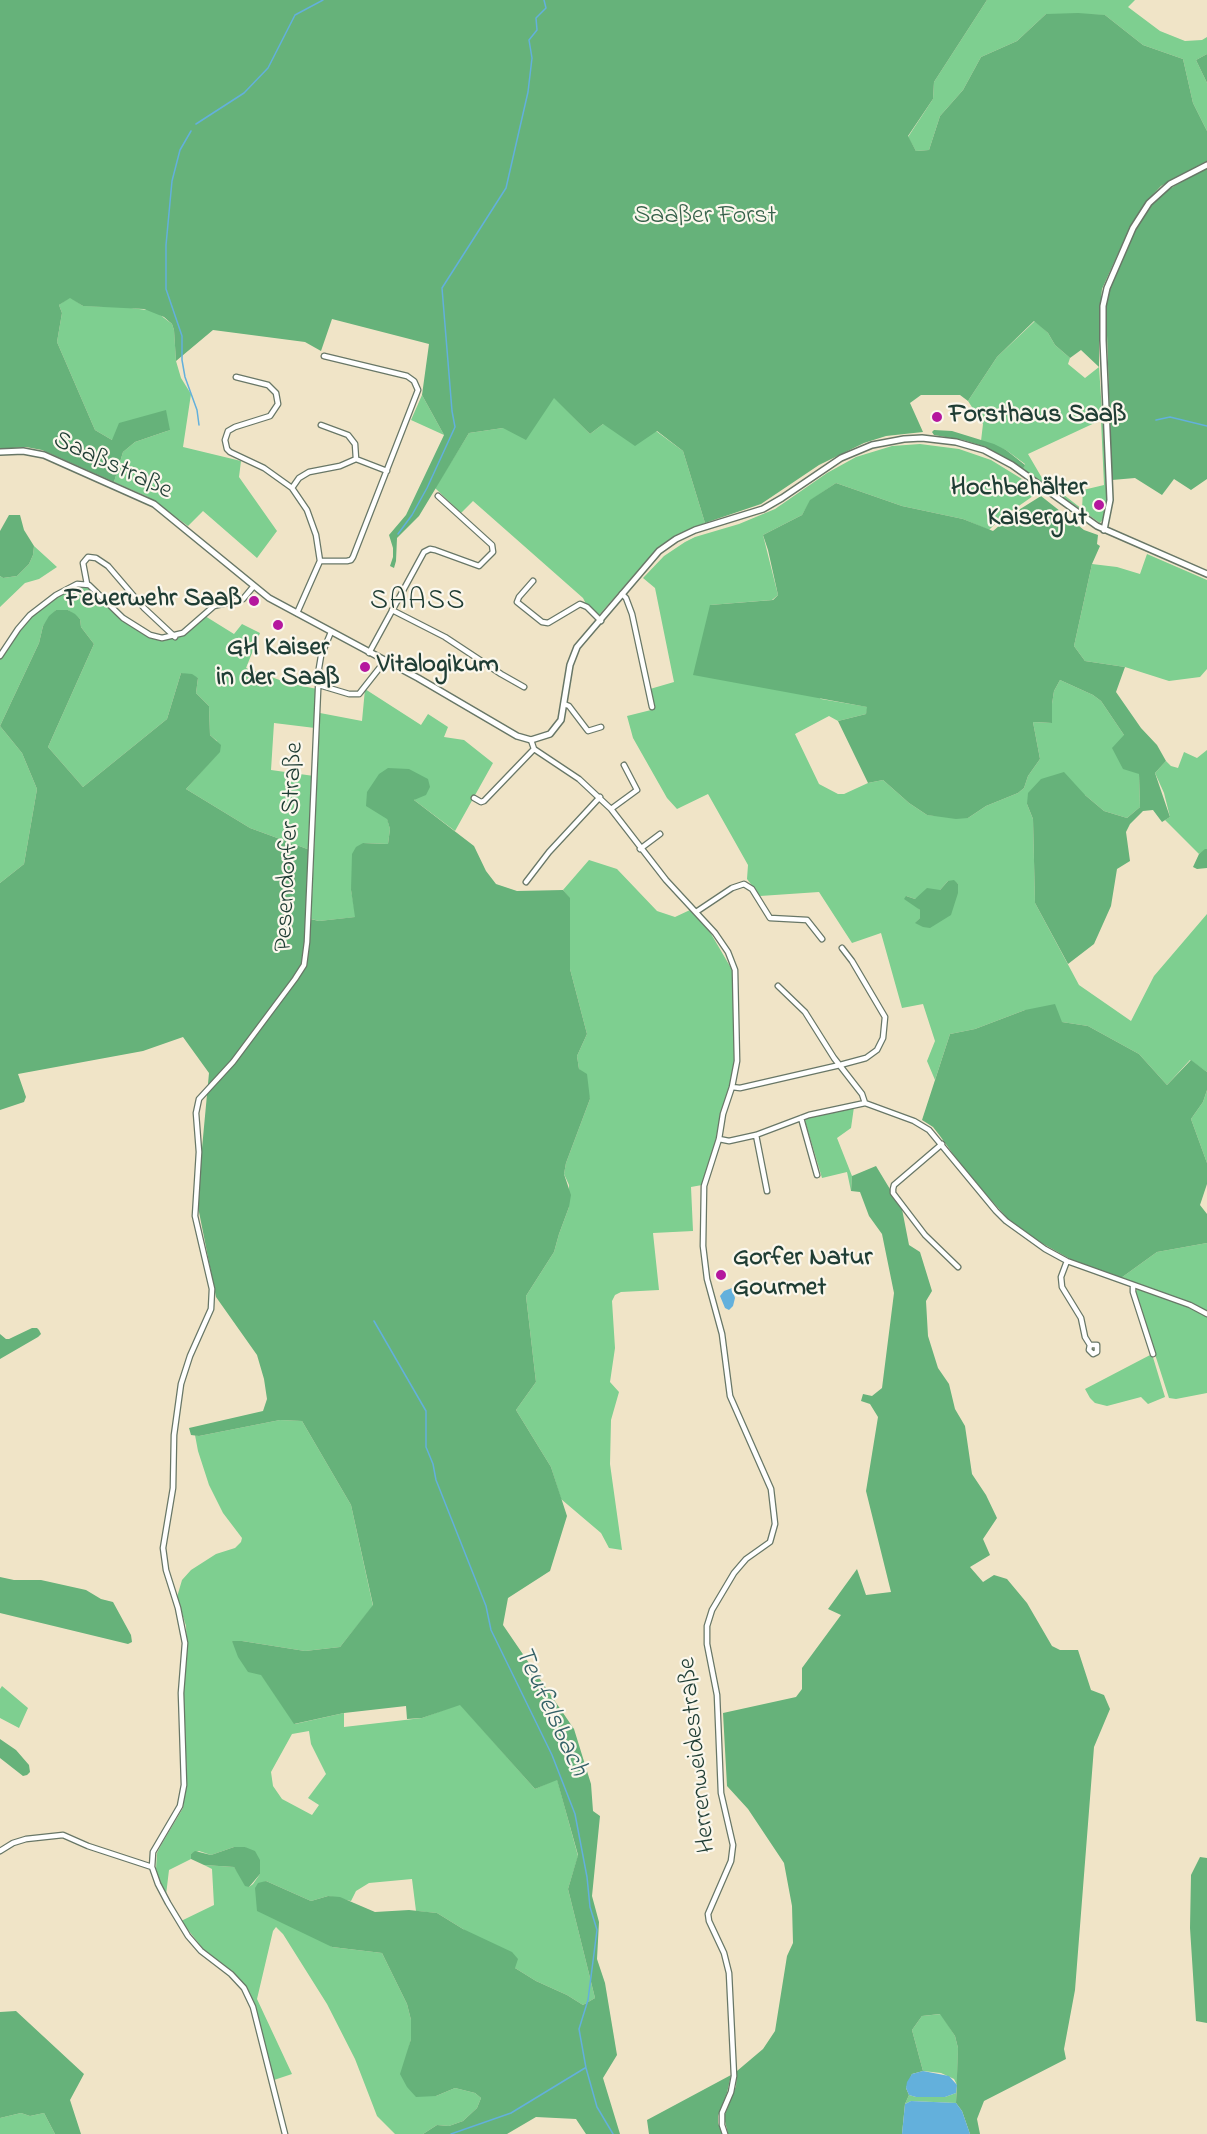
<!DOCTYPE html>
<meta charset="utf-8">
<style>
body{margin:0}
canvas{display:block;background:#f0e4c7}
</style>
<canvas width="1207" height="2134"></canvas>
<script>
const g = document.querySelector('canvas').getContext('2d');
g.lineJoin = 'round';
function paint(path, color) { g.fillStyle = color; g.fill(path, 'evenodd'); }
const poly = rows => new Path2D(rows.map(r => 'M' + r).join(''));
function stroke(path, color, width, dash) { g.strokeStyle = color; g.lineWidth = width; g.lineCap = dash ? 'butt' : 'round'; g.setLineDash(dash || []); g.stroke(path); }
function drawText(font, color, halo, rows, align = 'center') {
  g.font = font + ' "Indie Flower",sans-serif'; g.lineWidth = 4.5; g.setLineDash([]); g.textBaseline = 'middle'; g.strokeStyle = halo; g.fillStyle = color; for (const [text, x, y, turn = 0] of rows) {
    g.save(); g.translate(x, y); g.rotate((+turn || 0) * Math.PI / 180); g.textAlign = isNaN(turn) ? turn : align; if (halo) g.strokeText(text, 0, 0); g.fillText(text, 0, 0); g.restore();
  }
}
paint(poly([
 [987,0,1135,0,1128,7,1160,31,1185,41,1202,40,1207,37,1207,54,1196,60,1207,83,1207,131,1193,103,1183,59,1143,45,1105,15,1046,14,1017,41,981,57,963,90,940,116,929,150,916,151,908,137,933,99,934,82],
 [70,297,83,306,123,307,155,311,172,324,174,330,176,361,181,378,191,394,183,447,241,461,239,477,277,531,257,558,203,511,188,526,148,497,114,482,123,452,135,442,170,430,112,440,95,430,57,342,62,313,59,305],
 [1035,321,1048,333,1055,345,1070,358,1068,364,1085,378,1099,367,1108,501,1106,515,1100,523,1070,502,1055,495,1023,469,1025,464,1006,450,981,441,983,424,968,401,997,357],
 [1101,420,1104,485,1083,490,1082,509,1042,478,1028,454],
 [422,395,444,435,411,420],
 [554,397,590,434,603,424,656,431,683,451,705,523,678,534,655,551,599,615,586,604,583,598,473,501,461,513,435,488,469,433,503,428],
 [920,444,959,449,991,460,1022,479,1037,491,1036,494,1000,519,989,530,963,519,902,506,836,483,811,500,802,515,763,535,778,595,772,600,710,605,821,699,868,707,866,714,838,721,829,716,795,734,819,784,838,794,844,794,868,783,883,780,909,803,927,815,968,818,986,806,1018,793,1024,788,1028,776,1040,759,1033,722,1051,723,1052,704,1054,691,1060,680,1093,695,1101,701,1124,735,1139,774,1140,807,1127,818,1104,811,1085,795,1027,804,1033,819,1035,903,1079,985,1131,1021,1154,976,1207,914,1207,1072,1190,1060,1167,1085,1139,1054,1088,1026,1062,1022,1025,1010,975,1029,950,1034,935,1080,927,1061,935,1041,923,1004,902,1008,881,933,852,943,819,892,760,896,747,879,748,865,708,794,677,809,667,798,633,738,627,716,655,709,650,689,674,682,655,588,643,578,664,556,685,542,695,537,739,524,775,509,827,473,856,457,892,446],
 [948,881,953,881,958,884,916,922,920,918,920,910,906,896,915,899,940,890],
 [34,546,57,567,39,579,25,583,0,607,0,576,3,578,17,576,29,564,33,555],
 [1147,554,1207,580,1207,669,1200,677,1169,681,1125,667,1085,661,1074,646,1092,564,1117,567,1140,574],
 [77,586,88,586,92,589,126,623,155,639,175,639,188,632,205,616,234,634,242,624,260,633,246,668,288,683,317,689,315,728,274,723,271,770,314,776,310,850,250,828,186,789,219,752,217,741,210,735,209,706,196,693,198,678,181,673,167,719,83,787,48,747,94,644,81,627,80,619,68,610,56,610,43,626,39,643,0,726,22,753,37,789,24,864,0,883,0,658,12,638,28,619,51,600],
 [365,689,421,725,428,714,448,727,444,737,464,740,493,763,455,831,414,800,430,787,387,818,390,829,388,844,363,843,351,890,356,917,319,921,311,919,320,713,362,721],
 [1207,750,1207,849,1199,854,1165,820,1170,817,1164,793,1155,773,1166,761,1171,766,1178,768,1184,752,1197,758],
 [589,860,617,869,657,911,675,917,690,910,710,932,731,968,734,977,736,1044,732,1078,722,1108,714,1148,702,1185,691,1187,693,1231,653,1233,659,1290,621,1292,615,1295,612,1301,615,1348,610,1382,619,1392,611,1420,610,1464,622,1550,609,1548,601,1533,561,1499,551,1467,516,1410,536,1382,526,1296,554,1252,559,1234,569,1207,569,1185,564,1174,566,1163,590,1099,579,1069,577,1056,587,1034,570,969,570,899,563,890],
 [1207,1090,1207,1163,1191,1119,1203,1102],
 [854,1107,851,1128,837,1138,852,1176,851,1191,847,1172,822,1178,805,1121,806,1119,811,1117],
 [1207,1243,1207,1311,1190,1302,1121,1278,1157,1252],
 [1138,1289,1185,1305,1207,1316,1207,1393,1176,1399,1169,1398,1135,1292],
 [1152,1354,1165,1397,1148,1404,1141,1397,1107,1406,1095,1403,1090,1398,1085,1389],
 [280,1420,302,1421,351,1505,373,1606,340,1647,305,1651,242,1641,232,1641,261,1674,295,1724,344,1713,344,1727,422,1718,460,1704,535,1789,557,1779,578,1856,568,1889,595,1998,583,2005,567,1995,536,1981,515,1968,463,1929,437,1913,416,1911,412,1879,369,1883,356,1891,351,1901,328,1896,311,1901,266,1881,256,1887,332,1947,382,1953,407,2004,411,2020,411,2039,407,2055,436,2096,455,2088,475,2093,481,2098,477,2108,463,2121,449,2126,437,2125,423,2134,395,2134,377,2116,355,2059,327,2004,283,1934,276,1927,273,1931,257,1999,292,2074,274,2080,255,2007,247,1989,228,1968,204,1950,181,1921,214,1905,212,1869,204,1865,234,1867,249,1887,253,1884,260,1874,245,1847,234,1847,211,1855,199,1851,191,1854,191,1859,169,1870,166,1895,161,1885,156,1869,157,1853,161,1845,183,1808,187,1777,183,1699,187,1649,186,1626,177,1597,182,1580,191,1570,216,1554,235,1548,241,1542,242,1538,223,1513,209,1485,198,1451,195,1435,199,1436],
 [309,1731,311,1744,326,1774,308,1798,319,1805,312,1815,282,1799,273,1786,271,1772,292,1734],
 [2,1686,28,1708,19,1728,0,1718,0,1689],
 [941,2014,955,2036,958,2048,957,2085,954,2079,941,2073,923,2071,912,2030,922,2016],
 [956,2093,956,2103,911,2101,905,2104,909,2095,916,2097,945,2097],
 [21,2113,30,2116,44,2113,55,2134,0,2134,0,2118]
]), '#7ecf90');
paint(poly([
 [0,0,987,0,934,82,933,99,908,136,916,151,929,150,940,116,963,90,981,57,1017,41,1046,14,1078,13,1105,15,1143,45,1183,59,1193,103,1207,131,1207,161,1161,186,1147,201,1131,225,1102,289,1099,320,1099,367,1081,350,1070,358,1055,345,1048,333,1034,321,997,357,968,401,960,395,921,395,910,403,923,432,886,436,864,443,819,465,761,504,705,523,683,451,657,431,635,446,603,424,590,434,554,398,526,440,503,428,469,433,419,516,397,538,396,561,394,568,390,566,393,557,393,548,389,535,406,515,444,435,422,395,429,344,332,319,321,351,305,342,213,330,176,361,174,330,172,324,164,317,144,309,83,306,70,298,59,305,62,313,57,342,95,430,112,440,119,423,166,410,170,430,135,442,123,452,114,482,42,450,26,447,0,449],
 [1207,54,1207,83,1196,60],
 [1207,168,1207,479,1191,490,1174,479,1162,495,1135,478,1112,480,1106,306,1109,289,1135,231,1153,203,1163,193,1176,185],
 [934,430,952,431,994,444,1006,450,1025,465,1023,469,986,447,963,440,934,435,932,432],
 [836,483,902,506,963,519,993,531,1017,511,1041,496,1084,530,1098,535,1097,544,1100,546,1092,564,1074,646,1085,661,1125,667,1116,692,1141,728,1157,745,1166,761,1155,773,1170,817,1162,822,1153,810,1143,811,1130,824,1126,832,1130,861,1117,869,1111,906,1094,944,1068,964,1035,903,1033,819,1027,804,1028,793,1041,779,1064,772,1085,795,1104,811,1127,818,1140,807,1139,774,1123,769,1112,748,1124,735,1101,701,1093,695,1060,680,1054,691,1052,704,1052,723,1033,722,1040,759,1028,776,1024,788,1018,793,986,806,968,818,956,819,927,815,909,803,883,780,868,783,838,721,866,714,867,707,693,675,710,605,773,600,778,595,768,550,763,535,802,515,810,500],
 [9,515,20,515,24,530,34,546,33,555,29,564,17,576,3,578,0,576,0,531],
 [56,610,68,610,75,614,80,619,81,627,94,644,48,747,83,787,167,719,181,673,192,674,198,678,196,693,209,706,210,735,221,745,220,752,186,789,250,828,310,850,306,918,319,921,355,917,351,890,352,854,356,847,363,843,388,844,390,829,387,819,366,806,367,792,379,774,388,768,409,769,428,779,430,787,426,795,414,800,474,846,486,871,496,884,517,891,563,890,570,898,570,969,587,1034,577,1056,579,1069,587,1074,590,1099,566,1163,564,1174,571,1195,569,1207,559,1234,554,1252,526,1296,536,1382,516,1410,551,1467,567,1516,550,1571,508,1598,503,1625,574,1729,591,1784,593,1811,600,1816,592,1896,599,1922,597,1959,605,1983,617,2055,603,2078,620,2134,586,2134,576,2119,536,2117,507,2134,423,2134,437,2125,449,2126,463,2121,477,2108,481,2098,475,2093,455,2088,436,2096,416,2097,407,2087,400,2074,411,2039,411,2020,407,2004,382,1953,332,1947,257,1911,255,1888,258,1883,266,1881,311,1901,328,1896,340,1897,375,1912,409,1910,437,1913,463,1929,512,1952,518,1959,515,1968,536,1981,567,1995,583,2005,595,1998,568,1889,578,1855,557,1780,535,1789,460,1705,422,1718,407,1719,406,1706,344,1713,294,1724,261,1675,248,1672,238,1657,232,1641,242,1641,305,1651,340,1647,373,1605,351,1505,302,1421,280,1420,199,1436,191,1435,189,1428,263,1411,267,1399,264,1379,257,1355,216,1297,197,1202,209,1073,183,1037,143,1051,18,1074,26,1097,24,1102,0,1110,0,883,24,864,37,789,22,753,0,726,39,643,43,626,49,616],
 [1205,849,1207,849,1207,868,1197,869,1193,867,1199,854],
 [954,880,958,884,958,893,951,915,930,928,923,927,915,923,920,918,920,910,904,899,906,896,915,899,927,888,940,890,948,881],
 [1055,1004,1062,1022,1088,1026,1139,1054,1167,1085,1191,1060,1207,1072,1207,1090,1203,1102,1191,1119,1207,1163,1207,1184,1200,1205,1207,1214,1207,1243,1157,1252,1121,1278,1072,1260,1038,1241,1008,1219,966,1172,940,1136,933,1127,922,1120,950,1034,975,1029,1025,1010],
 [876,1166,902,1209,909,1245,920,1252,932,1291,926,1301,928,1336,938,1368,949,1384,955,1409,965,1426,972,1474,986,1495,997,1518,983,1539,990,1555,970,1567,983,1582,994,1575,1007,1579,1027,1603,1052,1646,1060,1650,1078,1650,1091,1690,1104,1695,1110,1709,1094,1747,1075,1990,1064,2049,1066,2059,984,2101,977,2119,980,2134,970,2134,962,2111,956,2103,958,2048,955,2036,940,2014,922,2016,912,2030,923,2071,912,2074,906,2088,909,2095,905,2104,902,2134,728,2134,724,2117,736,2086,737,2071,763,2049,775,2031,787,1956,793,1943,792,1906,784,1863,748,1809,727,1786,723,1713,796,1697,802,1689,802,1668,841,1615,828,1609,857,1569,866,1595,891,1592,866,1491,878,1417,870,1404,861,1401,863,1394,872,1396,882,1388,894,1293,882,1234,869,1216,860,1192,851,1191,852,1176],
 [32,1328,37,1328,39,1330,41,1334,38,1337,0,1359,0,1334,6,1339,9,1339],
 [0,1577,14,1580,41,1580,86,1590,101,1599,113,1602,131,1635,132,1642,128,1644,0,1613],
 [0,1739,16,1750,29,1765,30,1772,27,1775,23,1776,0,1758],
 [234,1847,245,1847,255,1851,260,1860,260,1874,249,1887,245,1886,234,1867,204,1865,191,1859,191,1854,195,1851,211,1855],
 [1200,1857,1207,1858,1207,2023,1196,2021,1190,1928,1191,1875],
 [16,2011,84,2074,70,2100,81,2134,55,2134,44,2113,30,2116,21,2113,0,2118,0,2012],
 [731,2075,727,2093,718,2116,718,2123,722,2134,649,2134,647,2120]
]), '#66b27a');
paint(poly([
 [732,1288,735,1298,733,1306,729,1310,725,1308,720,1296,724,1291],
 [923,2071,949,2076,957,2085,956,2093,945,2097,916,2097,909,2095,906,2088,907,2082,912,2074],
 [911,2101,956,2103,962,2111,970,2134,902,2134,905,2104]
]), '#63b0dc');
stroke(poly([
 [196,124,244,93,268,68,295,15,323,0],
 [191,131,180,150,172,181,166,245,166,289,182,336,182,360,185,377,197,410,199,425],
 [1156,420,1170,417,1207,426],
 [398,534,412,515,427,488,455,427,452,411,442,288,506,188,528,92,532,58,529,40,537,30,536,18,546,8,544,0],
 [374,1321,426,1411,426,1447,433,1464,436,1480,486,1606,491,1630,552,1755,575,1814,587,1877,590,1907,597,1930,588,2000,579,2029,586,2068,597,2107,613,2134],
 [451,2134,511,2113,585,2068]
]), '#63b0dc', 1.5);
const minor = poly([
 [236,377,268,385,276,393,278,404,270,416,235,427,228,431,225,440,227,449,230,452,264,468,292,488,307,510,316,535,320,561,297,613],
 [356,459,387,471],
 [292,488,299,478,309,472,340,466,356,459,355,444,348,435,321,425],
 [320,561,347,561,351,560,353,557,418,390,414,381,407,376,324,356],
 [533,581,519,597,517,602,542,622,548,623,580,604,587,607,601,621],
 [87,584,83,563,88,557,96,558,108,566,144,608,175,637],
 [622,594,626,598,632,614,652,707],
 [392,610,445,637,501,674,524,687],
 [369,653,424,552,430,549,435,550,479,566,493,552,492,545,438,496],
 [0,656,18,629,30,615,56,595,77,584,89,585,123,618,150,635,162,638,183,633,214,606,243,599,253,587],
 [319,685,349,694,359,694,385,661],
 [564,704,569,706,588,731,601,727],
 [531,740,534,749,579,779,611,809,666,880,715,933,728,952,735,970,737,1061,732,1087,723,1114,719,1139,704,1186,703,1246,707,1279,722,1334,730,1396,771,1489,775,1524,770,1542,746,1559,734,1573,712,1610,707,1626,707,1644,717,1695,721,1793,733,1845,731,1861,708,1914,709,1921,724,1953,729,1973,734,2076,731,2092,722,2113,722,2125,725,2134],
 [474,798,481,802,484,801,534,749],
 [611,809,637,790,624,765],
 [640,849,660,834],
 [526,882,549,852,600,797],
 [696,912,732,888,744,884,752,889,770,918,807,920,822,939],
 [778,986,805,1012,834,1058,862,1094,865,1103],
 [732,1087,740,1088,840,1065,866,1058,877,1050,883,1038,885,1017,852,961,842,948],
 [801,1118,817,1175],
 [756,1135,767,1191],
 [719,1139,729,1141,756,1135,809,1115,865,1103,914,1121,929,1130,996,1211,1006,1221,1045,1249,1067,1261,1190,1305,1207,1314],
 [942,1144,894,1185,893,1189,893,1193,925,1235,958,1267],
 [1067,1261,1061,1277,1062,1287,1081,1318,1085,1337,1090,1345,1089,1350,1093,1354,1097,1352,1097,1345,1090,1345],
 [1133,1285,1133,1292,1153,1354],
 [0,1851,13,1843,26,1839,63,1835,88,1846,152,1867],
 [285,2134,253,2007,244,1988,231,1974,201,1951,188,1936,168,1903,158,1884,152,1867,153,1852,180,1806,184,1785,181,1693,185,1643,178,1608,166,1570,163,1548,173,1488,174,1435,181,1384,190,1356,211,1309,212,1289,195,1216,199,1152,196,1113,199,1099,233,1062,295,979,304,965,307,942,319,668,321,656,331,632]
]);
const tertiary = poly([
 [0,452,23,451,44,455,154,504,269,598,418,678,517,736,531,740,550,734,561,720,570,665,577,647,659,551,676,539,695,530,763,509,782,498,841,458,872,445,904,439,922,438,956,442,984,450,1012,465,1097,526,1207,574],
 [1104,530,1110,500,1103,340,1103,306,1107,288,1133,228,1149,203,1170,184,1207,165]
]);
stroke(minor, '#687767', 7);
stroke(tertiary, '#687767', 8);
stroke(minor, '#fff', 4.5);
stroke(tertiary, '#fff', 5);
for (const [x, y, r, color] of [
 [937,417,6,"#b5179e"],
 [1099,505,6,"#b5179e"],
 [254,601,6,"#b5179e"],
 [278,625,6,"#b5179e"],
 [365,667,6,"#b5179e"],
 [721,1275,6,"#b5179e"]
]) { const dot = new Path2D(); dot.arc(x, y, r, 0, 2 * Math.PI); g.fillStyle = color; g.fill(dot); stroke(dot, '#fbf7ec', 2); }
drawText('26px', '#37624b', '#fbf7ec', [
 ["Saaßer Forst",705,218]
]);
drawText('bold 26px', '#1f3d34', '#fbf7ec', [
 ["Forsthaus Saaß",949,417],
 ["Hochbehälter",1087,490,"right"],
 ["Kaisergut",1087,520,"right"],
 ["Feuerwehr Saaß",242,601,"right"],
 ["GH Kaiser",278,650,"center"],
 ["in der Saaß",278,680,"center"],
 ["Vitalogikum",377,667],
 ["Gorfer Natur",733,1260],
 ["Gourmet",733,1290]
], 'left');
drawText('26px', '#1f3d34', '#fbf7ec', [
 ["Saaßstraße",112,467,25],
 ["Pesendorfer Straße",291,847,-87],
 ["Herrenweidestraße",699,1755,-96]
]);
drawText('italic 27px', '#336066', '#fbf7ec', [
 ["Teufelsbach",549,1712,65]
]);
g.letterSpacing = '1.5px';
drawText('28px', '#1f3d34', '#fbf7ec', [
 ["SAASS",418,603]
]);
g.letterSpacing = '0px';
</script>
